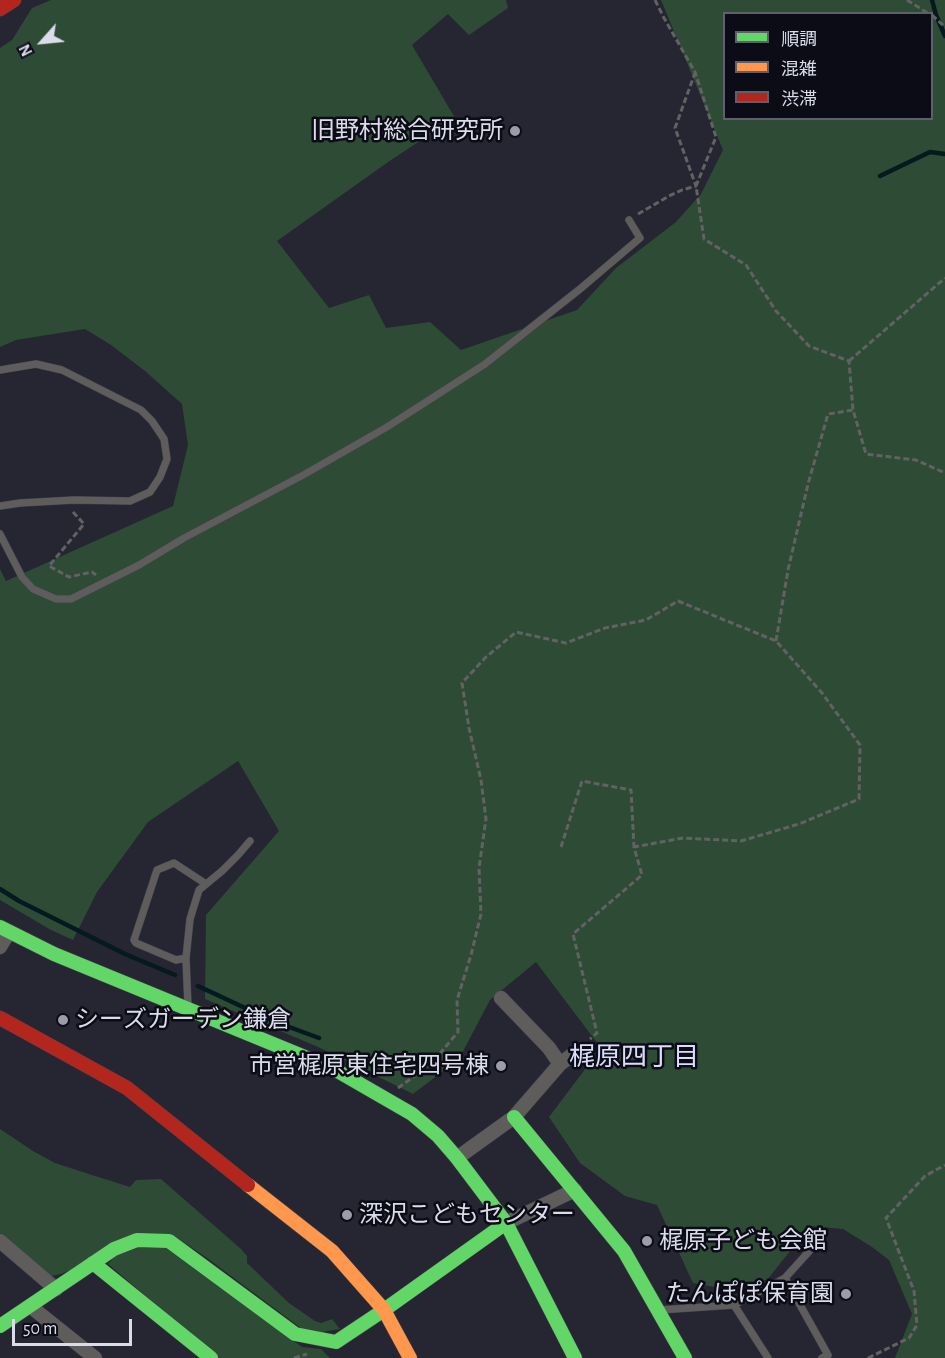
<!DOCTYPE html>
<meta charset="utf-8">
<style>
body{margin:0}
#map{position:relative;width:945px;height:1358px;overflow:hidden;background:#252631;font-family:"Alegreya Sans","Noto Sans JP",sans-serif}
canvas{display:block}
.legend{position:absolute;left:723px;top:12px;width:210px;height:108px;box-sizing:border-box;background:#0b0c15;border:2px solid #5e5f6a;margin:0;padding:8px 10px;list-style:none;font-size:18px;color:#dadcea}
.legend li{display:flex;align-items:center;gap:12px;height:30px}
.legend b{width:30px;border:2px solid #5e5f6a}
.north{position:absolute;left:12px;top:12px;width:60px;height:60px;-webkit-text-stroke:4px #0b0c15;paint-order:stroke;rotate:243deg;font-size:16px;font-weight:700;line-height:24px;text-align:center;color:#dadcea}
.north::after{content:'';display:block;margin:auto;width:21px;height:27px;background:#dadcea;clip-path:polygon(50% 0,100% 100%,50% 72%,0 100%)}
.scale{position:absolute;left:12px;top:1319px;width:120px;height:27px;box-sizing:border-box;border:3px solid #dadcea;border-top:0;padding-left:8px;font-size:18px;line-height:21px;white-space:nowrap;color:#dadcea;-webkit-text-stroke:4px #0b0c15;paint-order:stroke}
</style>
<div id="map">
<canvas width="945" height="1358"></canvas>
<ul class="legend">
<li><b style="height:8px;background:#63d668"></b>順調</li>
<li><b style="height:8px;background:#ff974d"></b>混雑</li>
<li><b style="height:8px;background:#b3261e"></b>渋滞</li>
</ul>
<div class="north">N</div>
<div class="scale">50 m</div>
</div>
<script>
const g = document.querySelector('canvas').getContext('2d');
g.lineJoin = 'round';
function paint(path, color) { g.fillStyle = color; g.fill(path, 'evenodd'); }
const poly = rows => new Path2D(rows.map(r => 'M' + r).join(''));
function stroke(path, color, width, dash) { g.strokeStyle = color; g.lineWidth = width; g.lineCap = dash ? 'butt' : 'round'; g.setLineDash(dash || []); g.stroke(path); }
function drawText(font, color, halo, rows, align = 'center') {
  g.font = font + ' "Alegreya Sans","Noto Sans JP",sans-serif'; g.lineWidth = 5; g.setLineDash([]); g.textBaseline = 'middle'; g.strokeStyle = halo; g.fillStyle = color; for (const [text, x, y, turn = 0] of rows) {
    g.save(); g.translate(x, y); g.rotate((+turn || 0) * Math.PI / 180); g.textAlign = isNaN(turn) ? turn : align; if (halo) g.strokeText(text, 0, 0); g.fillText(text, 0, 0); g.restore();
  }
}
paint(poly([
 [51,0,506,0,508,8,469,35,448,14,412,45,455,118,391,160,277,241,329,308,369,295,386,328,430,322,461,350,577,310,616,268,676,222,701,194,723,150,661,0,945,0,945,1358,895,1358,912,1314,889,1260,872,1247,843,1229,810,1226,767,1280,714,1287,693,1283,657,1205,625,1196,580,1163,549,1117,601,1048,536,962,490,1000,459,1059,413,1094,318,1047,205,999,206,915,279,831,238,761,148,822,97,892,73,940,51,930,0,900,0,569,6,581,173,506,188,445,182,404,145,371,111,345,85,329,16,340,0,347,0,48,12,40,32,8],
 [724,14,932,14,932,118,724,118],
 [0,1129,33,1151,55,1163,92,1175,130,1187,136,1180,161,1179,241,1249,247,1256,247,1263,289,1303,315,1321,321,1323,332,1319,340,1329,322,1332,302,1329,207,1258,176,1237,157,1233,61,1274,51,1276,0,1233],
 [138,1248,166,1248,302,1347,321,1349,330,1358,219,1358,108,1264,117,1254]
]), '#2d4b35');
stroke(poly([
 [932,0,936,15,945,36],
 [880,176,930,152,945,154],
 [0,889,19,901,125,954,175,975],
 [198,986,273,1021,319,1038]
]), '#041a1f', 4.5);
const lane = poly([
 [0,370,36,364,62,370,141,410,152,421,164,439,167,459,160,477,150,492,130,501,74,500,20,503,0,506],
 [0,534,22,577,33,589,56,599,71,599,139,565,184,538,305,474,387,427,485,364,580,289,640,238,629,220],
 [186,958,176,960,136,943,134,940,157,870,174,863,206,884],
 [188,1007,186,958,190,919,199,890,222,871,238,855,250,841],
 [785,1278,828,1355,822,1358],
 [734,1305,768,1358],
 [659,1310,734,1305,785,1278,813,1247]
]);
const street = poly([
 [0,947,9,932],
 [501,998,549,1048,560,1064],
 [457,1158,514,1117,560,1064,580,1049],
 [506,1223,575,1190],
 [0,1241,56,1289],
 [30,1306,95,1358]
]);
const fast = poly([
 [0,927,54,954,334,1069,412,1114,438,1136,457,1158,506,1223,575,1358],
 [514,1117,624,1251,685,1358],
 [93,1263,211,1358],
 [0,1326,114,1249,137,1240,169,1241,295,1334,336,1342,384,1310,506,1223]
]);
const slow = poly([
 [248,1185,332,1251,384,1310,410,1358]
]);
const jam = poly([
 [0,9,14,0],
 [0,1018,127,1088,248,1185]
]);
stroke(lane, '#43444e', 8);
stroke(street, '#43444e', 15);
stroke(fast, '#43444e', 15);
stroke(slow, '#43444e', 15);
stroke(jam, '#43444e', 15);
stroke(poly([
 [655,0,664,18,695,72,716,137,696,186,704,239,746,265,776,311,809,346,849,361,853,410,866,454,916,460,945,473],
 [907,0,929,14],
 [932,15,945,27],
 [638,214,669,196,682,190,696,186,675,128,695,73],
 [849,361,945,278],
 [73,512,84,524,49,566,69,577,92,572,96,575],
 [776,641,788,570,808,484,828,414,853,410],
 [561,847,582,781,631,790,634,847],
 [398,1088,412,1078,437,1057,458,1032,457,1000,471,955,481,914,479,868,486,819,481,780,469,728,462,683,485,658,516,632,566,643,605,628,646,620,678,601,776,641,822,693,860,745,859,799,799,824,741,841,683,838,634,847,642,875,573,934,597,1033,590,1039],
 [294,1358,307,1354],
 [868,1358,909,1338,917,1325,914,1291,886,1218,925,1176,945,1165]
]), '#626264', 3, [6, 3]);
stroke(lane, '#5f5d5c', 7);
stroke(street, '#5f5d5c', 14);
stroke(fast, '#63d668', 14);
stroke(slow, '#ff974d', 14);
stroke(jam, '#b3261e', 14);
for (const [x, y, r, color] of [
 [515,131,6,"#9b9ca9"],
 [63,1020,6,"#9b9ca9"],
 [501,1066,6,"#9b9ca9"],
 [347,1215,6,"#9b9ca9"],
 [647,1241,6,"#9b9ca9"],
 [846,1294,6,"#9b9ca9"]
]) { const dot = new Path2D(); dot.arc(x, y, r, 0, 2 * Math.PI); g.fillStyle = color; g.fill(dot); stroke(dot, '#0b0c15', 2); }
drawText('24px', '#dadcea', '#0b0c15', [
 ["旧野村総合研究所",503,131],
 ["シーズガーデン鎌倉",75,1020,"left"],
 ["市営梶原東住宅四号棟",489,1066],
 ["深沢こどもセンター",359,1215,"left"],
 ["梶原子ども会館",659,1241,"left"],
 ["たんぽぽ保育園",834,1294]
], 'right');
drawText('26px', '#d9ddf9', '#0b0c15', [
 ["梶原四丁目",634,1057]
]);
</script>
